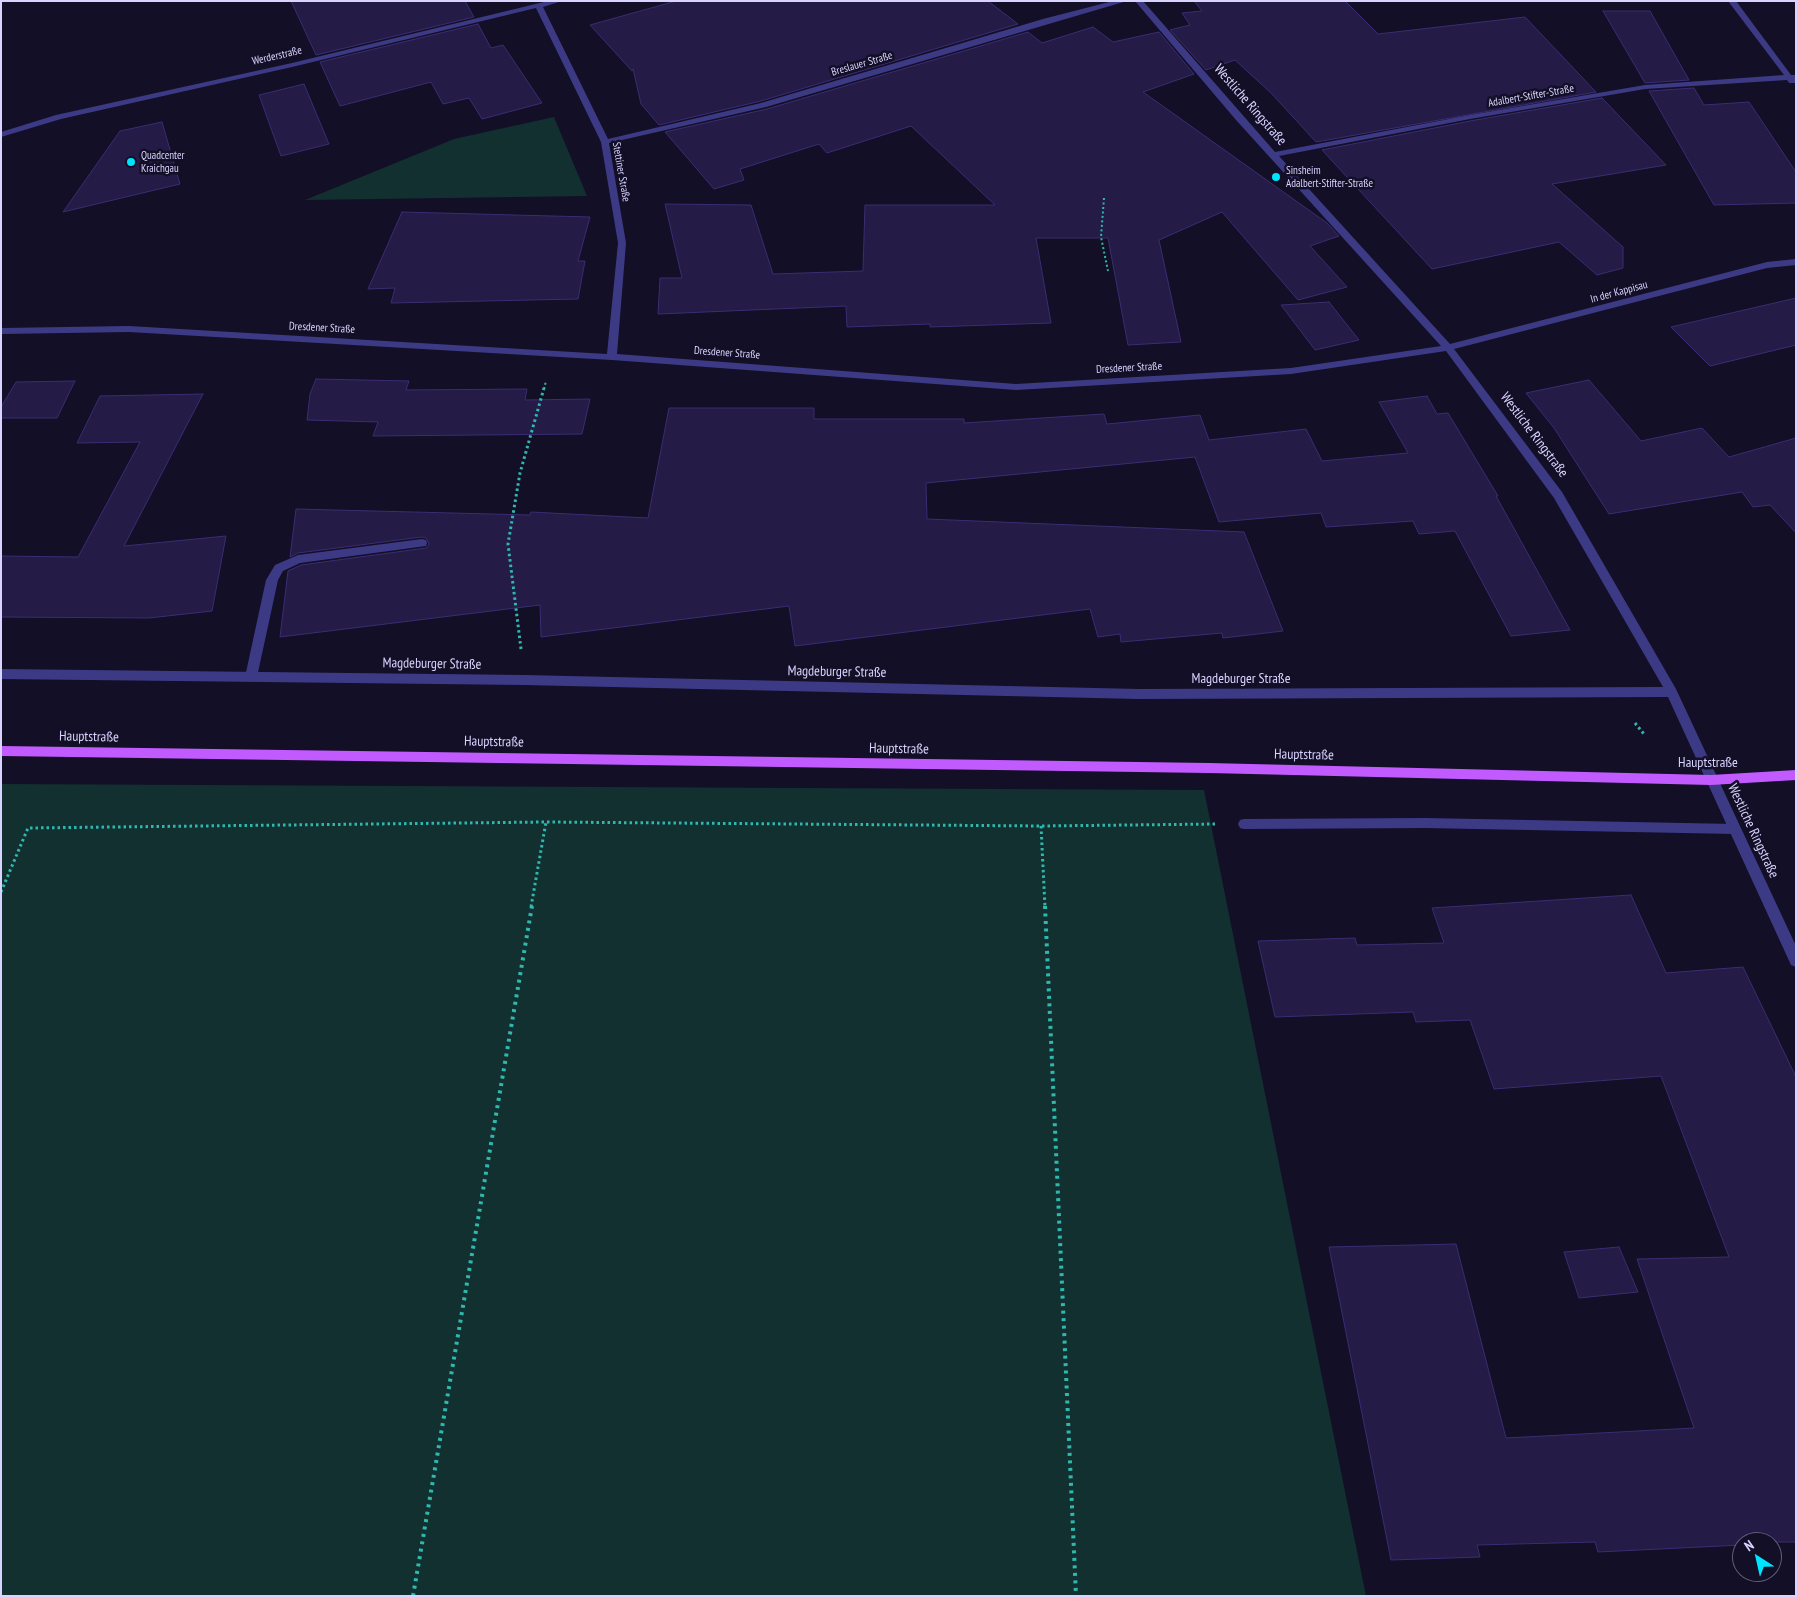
<!DOCTYPE html>
<meta charset="utf-8">
<style>
body{margin:0}
#map{position:relative;width:1797px;height:1597px;overflow:hidden;background:#130f26;font-family:"PT Sans Narrow",sans-serif}
canvas{display:block}
.frame{position:absolute;inset:0;border:2px solid #d9d4ff;pointer-events:none}
.north{position:absolute;left:1732px;top:1532px;width:50px;height:50px;box-sizing:border-box;background:#130f26;border:1px solid #625e7d;border-radius:50%;rotate:325deg;font-size:14px;font-weight:700;line-height:20px;text-align:center;color:#d9d4ff}
.north::after{content:'';display:block;margin:auto;width:18px;height:22px;background:#00e5ff;clip-path:polygon(50% 0,100% 100%,50% 72%,0 100%)}
</style>
<div id="map">
<canvas width="1797" height="1597"></canvas>
<div class="frame"></div>
<div class="north">N</div>
</div>
<script>
const g = document.querySelector('canvas').getContext('2d');
g.lineJoin = 'round';
function paint(path, color) { g.fillStyle = color; g.fill(path, 'evenodd'); }
const poly = rows => new Path2D(rows.map(r => 'M' + r).join(''));
function stroke(path, color, width, dash) { g.strokeStyle = color; g.lineWidth = width; g.lineCap = dash ? 'butt' : 'round'; g.setLineDash(dash || []); g.stroke(path); }
function drawText(font, color, halo, rows, align = 'center') {
  g.font = font + ' "PT Sans Narrow",sans-serif'; g.lineWidth = 5; g.setLineDash([]); g.textBaseline = 'middle'; g.strokeStyle = halo; g.fillStyle = color; for (const [text, x, y, turn = 0] of rows) {
    g.save(); g.translate(x, y); g.rotate((+turn || 0) * Math.PI / 180); g.textAlign = isNaN(turn) ? turn : align; if (halo) g.strokeText(text, 0, 0); g.fillText(text, 0, 0); g.restore();
  }
}
paint(poly([
 [554,117,587,196,305,200,454,139],
 [1,784,1204,790,1366,1596,1,1596]
]), '#12302f');
const building = poly([
 [291,1,465,1,474,17,316,55,291,1],
 [676,1,988,1,1018,24,761,101,659,125,641,104,633,69,632,71,590,25,676,1],
 [1194,1,1345,1,1378,34,1525,17,1596,92,1316,142,1271,93,1235,60,1206,70,1170,30,1190,25,1182,13,1202,11,1194,1],
 [1603,11,1650,11,1689,80,1645,83,1603,11],
 [478,24,491,48,503,45,542,103,482,119,469,98,443,104,431,82,340,106,320,62,478,24],
 [1093,27,1113,42,1159,32,1194,74,1143,92,1327,223,1339,236,1310,246,1347,287,1298,300,1222,212,1159,240,1181,342,1128,345,1108,238,1036,238,1051,323,930,327,930,324,847,327,846,306,658,314,660,278,682,278,665,204,751,205,773,274,863,271,865,205,995,205,911,126,827,153,819,144,740,169,744,180,714,189,665,132,767,109,1028,32,1042,43,1093,27],
 [304,84,329,144,281,156,259,95,304,84],
 [1694,88,1704,105,1749,102,1796,172,1796,203,1714,205,1649,91,1694,88],
 [1602,98,1666,165,1552,184,1623,247,1623,268,1597,275,1559,242,1432,269,1322,150,1470,121,1602,98],
 [162,122,180,184,63,212,120,131,162,122],
 [402,212,590,217,578,261,585,261,578,299,391,303,395,288,368,289,402,212],
 [1796,298,1796,345,1710,366,1671,327,1796,298],
 [1329,302,1359,340,1315,350,1281,305,1329,302],
 [316,379,409,381,406,390,527,389,525,400,590,399,582,434,373,436,378,422,307,420,310,394,316,379],
 [1589,380,1641,441,1702,428,1729,457,1796,438,1796,533,1770,505,1753,507,1742,492,1609,514,1554,428,1526,393,1589,380],
 [75,381,57,418,1,418,1,407,16,382,75,381],
 [203,394,124,546,226,536,212,611,149,618,1,617,1,556,78,557,140,442,77,443,100,396,203,394],
 [1427,396,1437,414,1448,413,1498,496,1496,496,1570,630,1511,636,1455,531,1419,534,1413,521,1326,527,1321,513,1219,522,1195,457,926,483,927,519,1244,532,1283,631,1223,638,1222,633,1121,642,1120,634,1098,637,1090,609,795,646,789,606,541,637,540,605,280,637,288,571,301,565,426,548,429,544,426,538,422,537,298,553,290,557,296,509,530,515,531,512,648,518,669,408,814,408,814,419,964,419,964,423,1104,414,1107,424,1200,415,1209,440,1306,429,1322,461,1408,453,1379,402,1427,396],
 [1631,895,1666,973,1743,967,1796,1077,1796,1542,1742,1542,1742,1545,1598,1552,1595,1542,1477,1545,1480,1557,1391,1560,1329,1247,1456,1244,1506,1438,1694,1428,1637,1259,1729,1257,1661,1076,1494,1089,1470,1020,1416,1022,1413,1012,1275,1017,1258,941,1355,938,1357,945,1444,943,1432,908,1631,895],
 [1619,1247,1638,1292,1579,1298,1564,1252,1619,1247]
]);
paint(building, '#241b47');
stroke(building, '#3b2d73', 1);
stroke(poly([
 [1104,198,1101,237,1108,271],
 [544,389,546,381]
]), '#2fb8b0', 2, [2, 2.5]);
stroke(poly([
 [521,649,508,544,520,473,544,388],
 [1635,723,1644,734],
 [1041,826,1045,907],
 [1,892,28,828,546,822,1041,826,1216,824],
 [531,907,546,822]
]), '#2fb8b0', 3, [2.5, 3]);
stroke(poly([
 [1045,906,1076,1596],
 [413,1596,532,906]
]), '#2fb8b0', 4, [3, 4.5]);
paint(poly([
 [422,539,426,540,427,543,426,546,300,563,283,571,278,580,257,677,255,680,247,680,245,677,266,580,275,565,298,555,422,539],
 [1425,818,1735,824,1739,825,1741,829,1739,833,1735,834,1425,828,1244,829,1240,828,1238,824,1240,820,1244,819,1425,818]
]), '#3d3a85');
paint(poly([
 [548,1,562,1,543,7,608,139,761,103,1043,19,1113,1,1127,1,766,107,609,143,626,243,617,354,1016,384,1291,368,1441,346,1236,120,1135,1,1143,1,1275,152,1470,115,1645,85,1784,75,1728,1,1736,1,1791,75,1796,75,1795,83,1789,83,1787,80,1645,89,1470,119,1279,156,1450,344,1767,262,1796,259,1796,265,1767,268,1454,349,1562,492,1676,689,1796,946,1796,967,1791,965,1668,697,1139,699,524,685,1,679,1,669,524,675,1139,689,1663,687,1554,498,1446,351,1291,374,1016,390,612,360,129,332,1,334,1,328,129,326,607,354,618,243,601,142,536,8,292,67,61,119,1,137,1,132,56,115,292,63,548,1]
]), '#3d3a85');
paint(poly([
 [1,746,1209,763,1711,775,1796,770,1796,780,1711,785,1209,773,1,756,1,746]
]), '#c25bff');
for (const [x, y, r, color] of [
 [131,162,5,"#00e5ff"],
 [1276,177,5,"#00e5ff"]
]) { const dot = new Path2D(); dot.arc(x, y, r, 0, 2 * Math.PI); g.fillStyle = color; g.fill(dot); stroke(dot, '#130f26', 2); }
drawText('11px', '#d9d4ff', '#130f26', [
 ["Werderstraße",277,56,-13],
 ["Breslauer Straße",862,64,-16],
 ["Adalbert-Stifter-Straße",1531,96,-10],
 ["Stettiner Straße",621,172,80],
 ["In der Kappisau",1619,292,-15],
 ["Dresdener Straße",322,328,3],
 ["Dresdener Straße",727,353,4],
 ["Dresdener Straße",1129,368,-3]
]);
drawText('11px', '#d9d4ff', '#130f26', [
 ["Quadcenter",141,156],
 ["Kraichgau",141,169],
 ["Sinsheim",1286,171],
 ["Adalbert-Stifter-Straße",1286,184]
], 'left');
drawText('14px', '#d9d4ff', '#130f26', [
 ["Westliche Ringstraße",1250,105,49],
 ["Westliche Ringstraße",1534,435,53],
 ["Magdeburger Straße",432,664,1],
 ["Magdeburger Straße",837,672,1],
 ["Magdeburger Straße",1241,679],
 ["Hauptstraße",89,737,1],
 ["Hauptstraße",494,742,1],
 ["Hauptstraße",899,749,1],
 ["Hauptstraße",1304,755,1],
 ["Hauptstraße",1708,763],
 ["Westliche Ringstraße",1753,831,65]
]);
</script>
